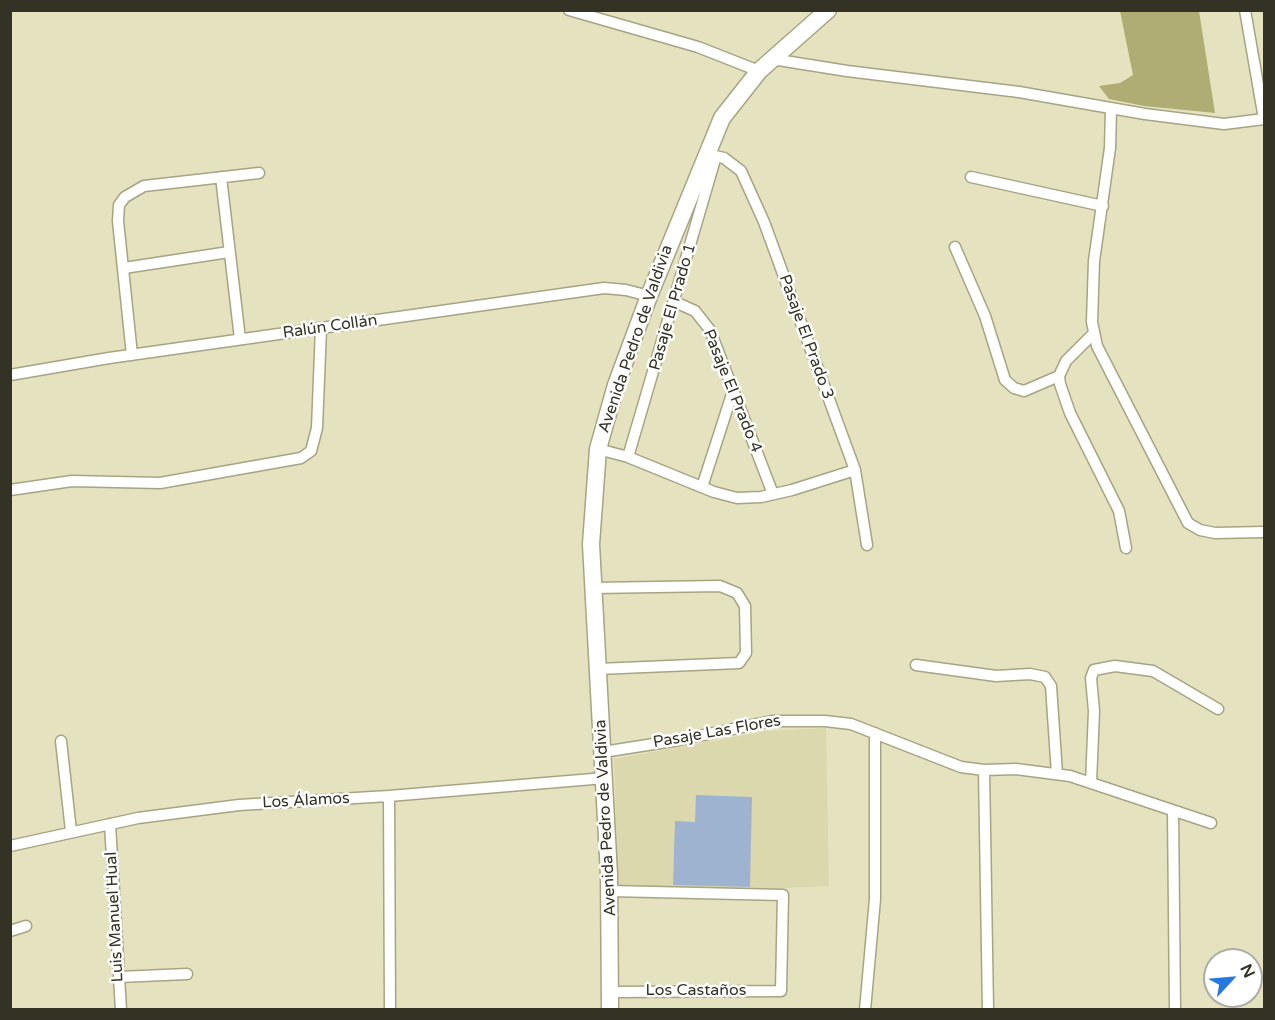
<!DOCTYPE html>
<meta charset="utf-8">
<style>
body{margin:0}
#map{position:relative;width:1275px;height:1020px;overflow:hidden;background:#e5e3bf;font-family:"Varela Round",sans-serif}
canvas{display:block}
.frame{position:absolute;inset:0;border:12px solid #333224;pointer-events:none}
.north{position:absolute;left:1203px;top:948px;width:60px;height:60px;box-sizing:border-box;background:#fff;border:2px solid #adada7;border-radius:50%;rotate:64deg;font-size:16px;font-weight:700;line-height:24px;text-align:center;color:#333224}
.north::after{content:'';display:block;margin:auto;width:21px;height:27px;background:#2577e2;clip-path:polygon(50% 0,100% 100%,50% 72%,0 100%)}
</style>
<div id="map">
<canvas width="1275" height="1020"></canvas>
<div class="frame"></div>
<div class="north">N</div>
</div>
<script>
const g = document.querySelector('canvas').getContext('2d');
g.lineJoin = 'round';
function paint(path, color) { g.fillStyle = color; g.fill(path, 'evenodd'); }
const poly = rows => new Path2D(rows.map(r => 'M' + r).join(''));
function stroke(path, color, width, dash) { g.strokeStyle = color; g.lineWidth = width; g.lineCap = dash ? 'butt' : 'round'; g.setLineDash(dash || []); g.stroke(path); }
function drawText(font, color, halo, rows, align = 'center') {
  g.font = font + ' "Varela Round",sans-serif'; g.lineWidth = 5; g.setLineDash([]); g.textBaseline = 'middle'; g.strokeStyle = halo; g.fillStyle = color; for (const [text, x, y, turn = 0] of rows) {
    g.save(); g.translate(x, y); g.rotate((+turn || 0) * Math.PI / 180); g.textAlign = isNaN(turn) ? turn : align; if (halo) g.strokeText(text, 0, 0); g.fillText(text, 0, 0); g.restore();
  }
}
paint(poly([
 [826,728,829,886,762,889,618,886,614,759,767,731]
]), '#dad8ac');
paint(poly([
 [1120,11,1199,11,1215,113,1144,106,1109,99,1099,86,1120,83,1133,75]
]), '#b0ad74');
paint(poly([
 [696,795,752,797,750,887,673,885,675,821,695,822]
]), '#9eb3d0');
const street = poly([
 [569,10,698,47,759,71],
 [1245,10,1264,119],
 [772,59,847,71,1019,92,1145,114,1224,124,1264,119],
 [1111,109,1110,148,1094,261,1092,322,1097,346,1188,523,1200,530,1215,533,1264,532],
 [706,154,724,158,741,171,764,222,855,470,867,545],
 [221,177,240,339],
 [971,177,1103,206],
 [955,247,985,316,1005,380,1014,388,1024,391,1059,376],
 [124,268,229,252],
 [675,302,695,311,710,330,773,494],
 [1094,333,1066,361,1059,376,1060,384,1070,413,1119,511,1126,548],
 [132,355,118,221,119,205,125,197,144,186,259,173],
 [10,375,109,358,604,288,626,290,649,296],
 [598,449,628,457,714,492,737,498,761,497,792,490,855,470],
 [628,457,716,156],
 [702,487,733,391],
 [10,490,72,481,160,483,301,458,311,451,317,428,321,328],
 [593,588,720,586,737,593,745,606,746,653,739,663,598,669],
 [916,665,996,676,1030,674,1045,677,1051,686,1057,774],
 [61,741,71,831],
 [603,752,679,740,772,721,825,721,851,724,961,767,984,770,1016,769,1070,776,1211,823],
 [984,770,988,1010],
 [1091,783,1094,711,1091,678,1094,670,1115,666,1153,671,1218,709],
 [389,796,390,1010],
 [1173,811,1175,1010],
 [110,824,121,1010],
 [10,846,138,818,239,805,389,796,605,778],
 [610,891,783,895,781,991,611,992],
 [10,931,26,926],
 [119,977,187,974],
 [865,1010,875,899,875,733]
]);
const primary = poly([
 [610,1010,609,875,591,544,598,449,616,385,649,296,722,118,759,71,828,10]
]);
stroke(street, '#a6a482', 13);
stroke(primary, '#a6a482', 19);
stroke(street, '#fff', 10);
stroke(primary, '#fff', 16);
drawText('16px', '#333224', '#fff', [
 ["Pasaje El Prado 1",673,307,-74],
 ["Ralún Collán",330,327,-8],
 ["Pasaje El Prado 3",806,337,70],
 ["Avenida Pedro de Valdivia",636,339,-71],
 ["Pasaje El Prado 4",732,391,68],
 ["Pasaje Las Flores",717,732,-10],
 ["Los Álamos",306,801,-3],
 ["Avenida Pedro de Valdivia",606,818,-93],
 ["Luis Manuel Hual",115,917,-93],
 ["Los Castaños",696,991]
]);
</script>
